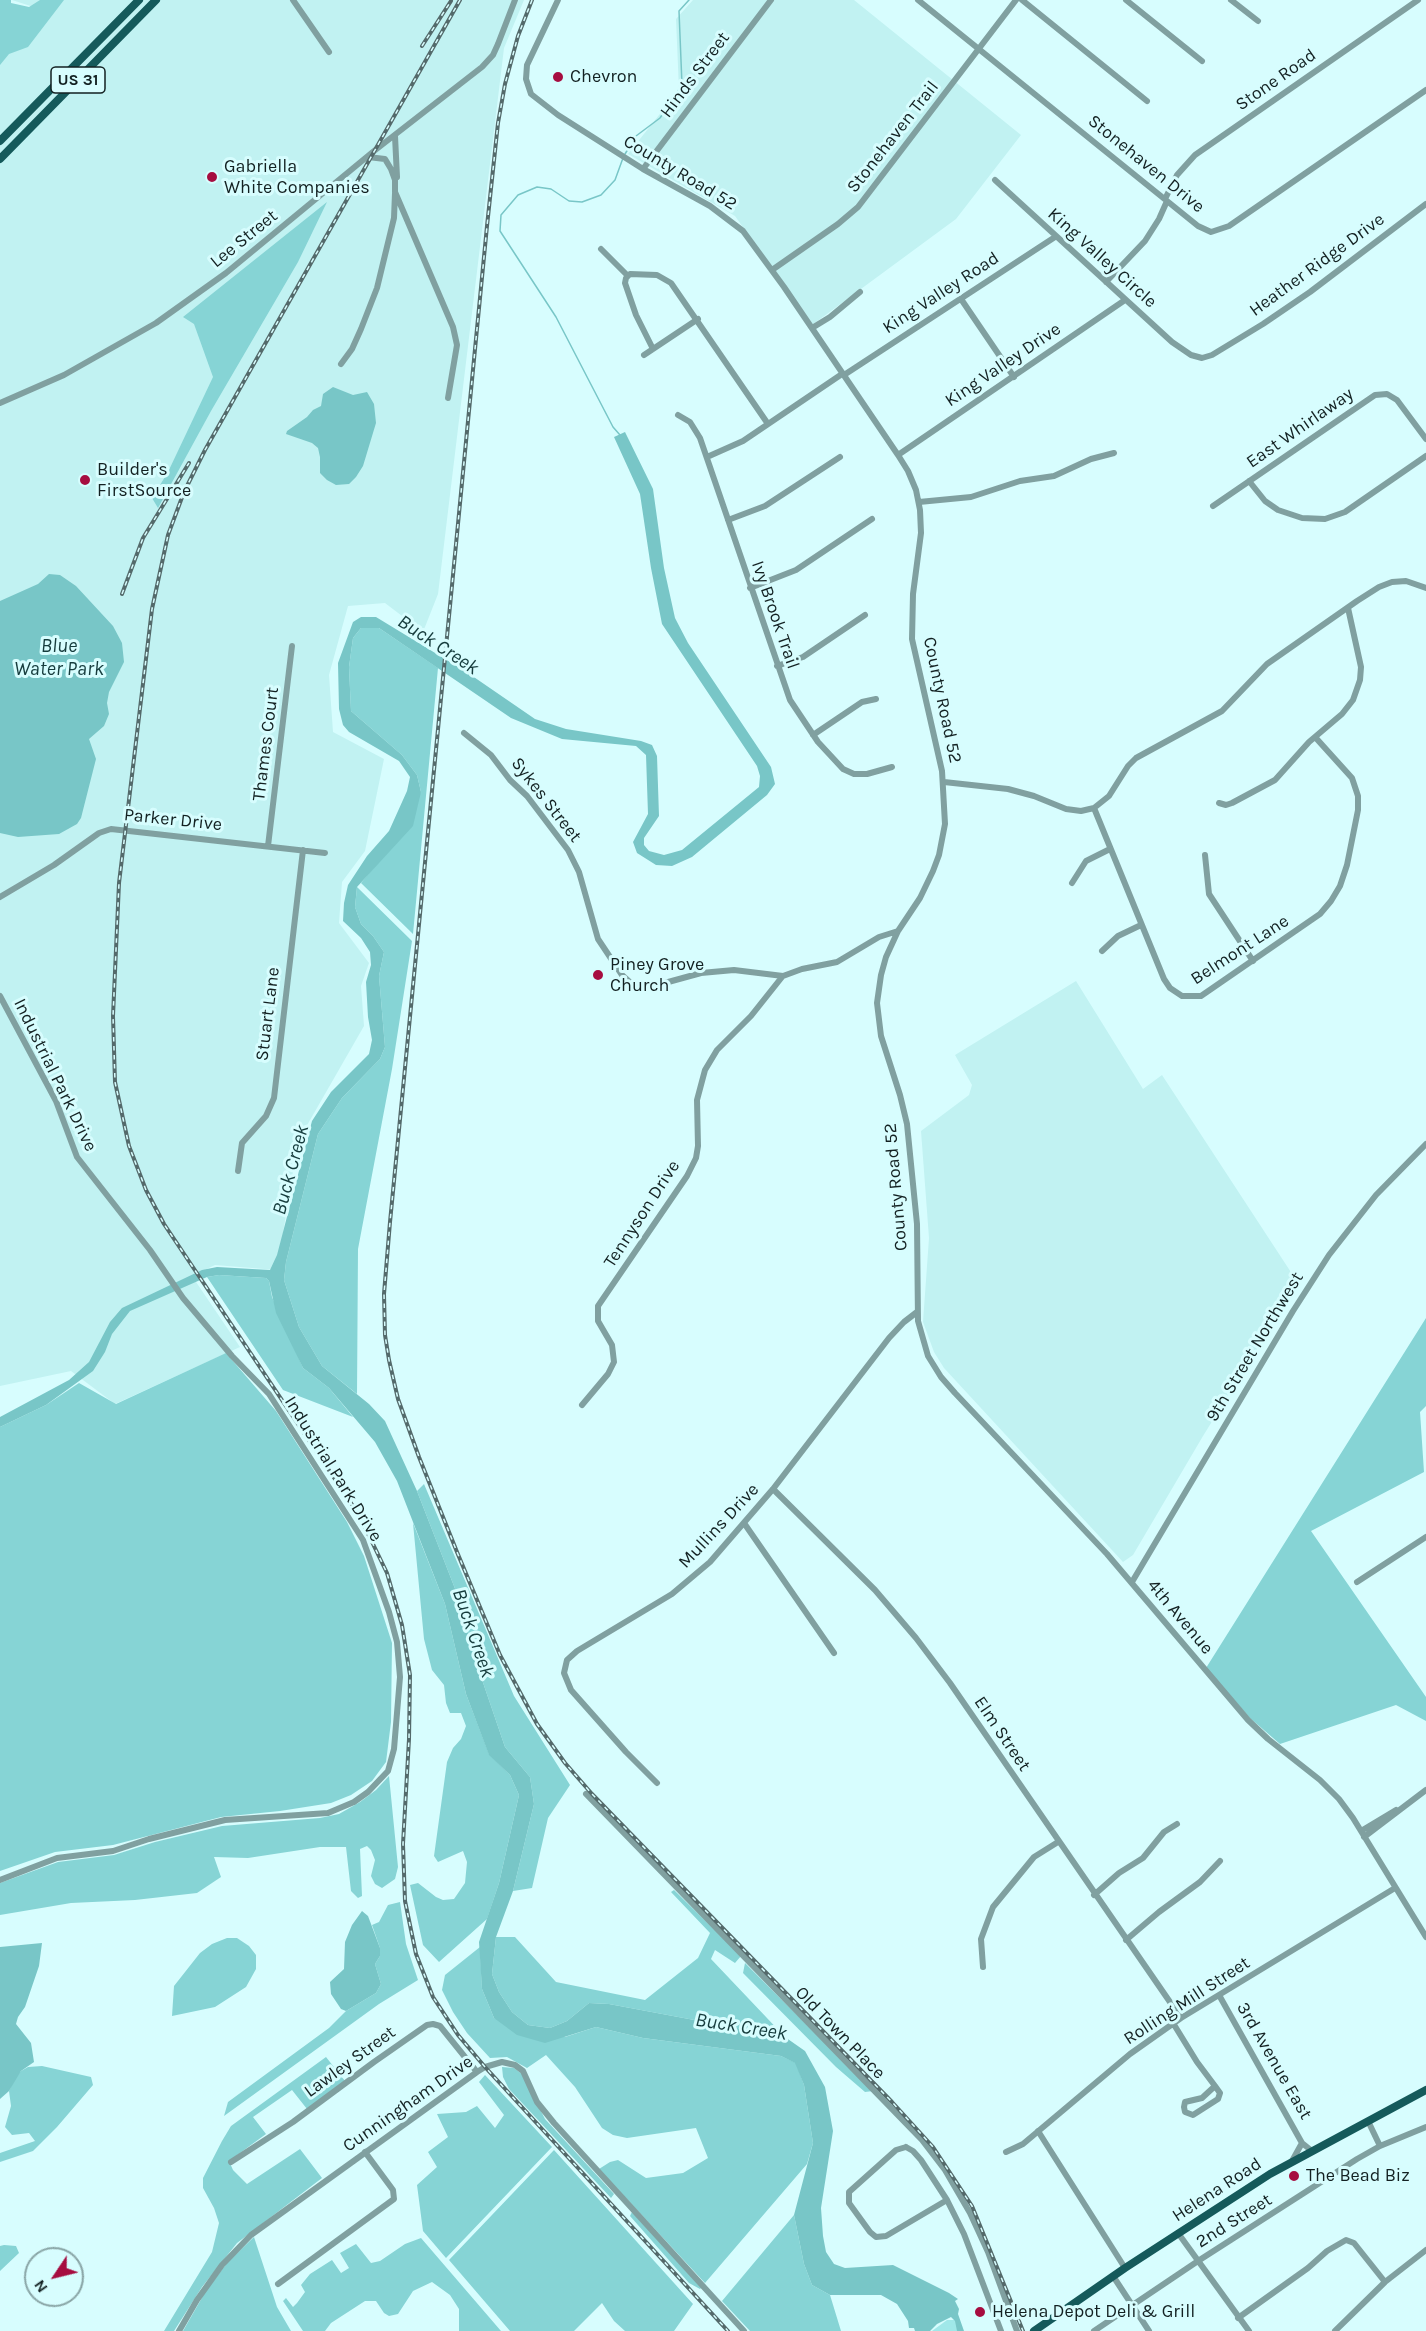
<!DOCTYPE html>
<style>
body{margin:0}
#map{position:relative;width:1426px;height:2331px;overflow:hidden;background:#d7fdfe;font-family:Karla,sans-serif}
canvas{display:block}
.north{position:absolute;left:24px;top:2247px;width:60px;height:60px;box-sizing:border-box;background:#d7fdfe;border:2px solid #89a5a6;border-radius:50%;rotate:235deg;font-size:16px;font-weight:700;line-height:24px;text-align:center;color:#132122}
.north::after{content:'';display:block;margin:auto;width:21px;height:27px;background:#a60d40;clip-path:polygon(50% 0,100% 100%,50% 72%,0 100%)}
</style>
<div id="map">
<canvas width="1426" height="2331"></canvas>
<div class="north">N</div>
</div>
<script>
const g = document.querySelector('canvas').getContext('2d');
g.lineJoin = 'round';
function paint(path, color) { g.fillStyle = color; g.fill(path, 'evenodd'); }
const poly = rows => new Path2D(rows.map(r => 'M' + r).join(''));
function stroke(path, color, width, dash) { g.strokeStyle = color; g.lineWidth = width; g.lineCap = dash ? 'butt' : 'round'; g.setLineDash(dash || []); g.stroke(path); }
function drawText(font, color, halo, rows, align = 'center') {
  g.font = font + ' Karla,sans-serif'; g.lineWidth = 6; g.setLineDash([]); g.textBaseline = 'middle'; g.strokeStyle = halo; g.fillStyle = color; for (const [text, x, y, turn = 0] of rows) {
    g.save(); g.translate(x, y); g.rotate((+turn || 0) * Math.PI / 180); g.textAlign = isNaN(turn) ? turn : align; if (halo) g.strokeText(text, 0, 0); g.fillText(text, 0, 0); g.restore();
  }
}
paint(poly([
 [12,0,524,0,504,48,438,594,423,632,385,603,348,606,329,675,333,732,384,759,365,851,342,882,339,923,369,963,361,986,364,1026,298,1141,277,1270,215,1265,192,1276,240,1347,115,1404,71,1371,0,1386,0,49,49,12],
 [693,0,854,0,1021,135,956,219,812,325,735,216,628,154,679,90,676,19],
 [1076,981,1143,1089,1162,1075,1298,1283,1203,1436,1133,1555,1123,1562,944,1368,934,1352,923,1322,929,1238,921,1131,969,1095,972,1085,955,1055]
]), '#c1f2f2');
paint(poly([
 [947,2320,956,2320,961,2331,932,2331]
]), '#a0e8e9');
paint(poly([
 [0,0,11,0,11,3,29,7,40,0,64,0,28,47,9,54,0,65],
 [327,202,298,262,211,411,158,508,152,498,168,472,213,377,194,324,183,317],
 [361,628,379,628,438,668,413,934,361,883,379,861,421,792,417,775,402,755,351,711,349,667,353,638],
 [357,887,412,941,392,1069,358,1249,357,1394,322,1366,299,1327,284,1280,286,1262,318,1134,342,1098,380,1059,385,1047,379,976,384,952,373,936,361,924,355,907],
 [219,1275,266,1278,269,1281,272,1297,303,1368,329,1388,353,1417,283,1390,207,1277],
 [1426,1318,1426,1406,1420,1412,1424,1472,1311,1531,1426,1697,1426,1721,1396,1705,1280,1744,1250,1718,1206,1668],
 [226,1353,276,1411,347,1522,364,1556,392,1643,391,1722,386,1762,372,1781,351,1795,331,1803,280,1811,221,1817,113,1845,55,1852,0,1871,0,1427,46,1405,79,1383,116,1404],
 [424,1484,514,1696,570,1785,548,1818,532,1888,513,1891,534,1804,530,1777,505,1747,476,1662,461,1604,417,1491],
 [413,1523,445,1604,466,1694,489,1754,510,1775,519,1795,499,1883,487,1919,439,1962,423,1945,410,1885,418,1883,436,1897,443,1900,454,1899,465,1883,467,1862,463,1851,438,1862,434,1856,447,1762,453,1748,461,1739,466,1726,461,1713,450,1713,446,1703,444,1685,432,1670,424,1639],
 [389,1776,398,1867,395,1879,382,1888,375,1884,371,1876,375,1860,371,1850,367,1846,360,1849,362,1896,358,1898,351,1891,346,1847,320,1847,248,1858,214,1857,221,1877,197,1893,135,1900,71,1903,0,1915,0,1883,58,1862,114,1855,155,1842,222,1826,320,1818,339,1814,360,1802,376,1790],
 [674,1890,741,1956,735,1963,715,1950,711,1959,785,2037,609,2004,589,2003,567,2021,550,2028,528,2025,512,2012,499,1992,492,1974,496,1937,515,1937,556,1982,645,2000,698,1958,710,1933,671,1892],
 [400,1902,406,1944,418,1980,379,2004,224,2116,228,2102,329,2028,346,2011,376,1993,381,1984,375,1964,380,1956,380,1948,372,1925,379,1922,388,1905],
 [227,1938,237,1938,249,1946,256,1955,256,1969,246,1987,215,2007,172,2016,174,1986,200,1953,212,1944],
 [480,1947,482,1989,494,2018,565,2037,596,2027,643,2038,781,2056,796,2063,804,2085,813,2143,807,2164,705,2283,599,2169,610,2162,618,2160,646,2178,683,2173,708,2158,696,2128,627,2138,613,2135,602,2128,575,2087,546,2055,527,2068,507,2057,490,2058,467,2033,453,2012,442,1990,445,1975],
 [745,1963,873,2091,865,2092,836,2067,743,1973],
 [326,2057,345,2081,307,2109,292,2090,253,2117,266,2134,229,2161,233,2170,247,2184,300,2149,322,2178,237,2243,202,2287,174,2331,164,2331,212,2252,219,2223,214,2208,203,2188,203,2178,222,2141,231,2126],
 [42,2066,91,2077,93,2085,57,2127,33,2151,0,2162,0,2153,35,2141,29,2133,12,2135,5,2127,11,2106,9,2091,15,2078,21,2071,28,2067],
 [502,2067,514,2068,522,2074,545,2119,614,2194,611,2198,509,2089,503,2077],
 [485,2075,552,2147,446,2258,423,2231,417,2185,437,2167,428,2152,448,2137,437,2114,466,2112,477,2106,495,2128,504,2115,479,2082],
 [554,2150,693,2304,674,2331,625,2331,614,2321,602,2303,574,2331,510,2331,449,2260],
 [632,2212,702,2287,700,2289,689,2283,630,2216],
 [794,2215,804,2264,812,2285,830,2295,841,2331,750,2331,722,2301],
 [254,2237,277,2307,291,2331,183,2331,207,2289,228,2262],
 [421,2238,501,2331,459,2331,459,2309,450,2295,432,2282,413,2291,398,2314,389,2316,384,2313,376,2301,365,2301,331,2323,325,2331,303,2331,283,2301,286,2298,293,2307,297,2303,305,2292,301,2285,310,2274,332,2260,341,2273,349,2268,340,2253,356,2244,371,2263,380,2261,405,2244],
 [4,2245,16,2246,19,2253,0,2271,0,2246]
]), '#86d4d5');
paint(poly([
 [333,387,353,395,367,392,374,404,376,423,363,466,356,477,349,484,336,485,327,480,320,473,320,457,318,448,312,443,286,434,287,431,307,417,313,410,321,406,323,394],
 [625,432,653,489,664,568,675,618,688,643,771,767,775,784,767,795,692,857,672,866,656,865,637,853,633,842,648,814,646,755,636,746,562,739,511,718,379,628,361,628,353,638,349,667,351,711,402,755,417,775,421,792,413,826,357,887,355,907,361,924,373,936,384,952,379,976,385,1047,380,1059,342,1098,318,1134,286,1262,284,1280,299,1327,322,1366,369,1404,385,1421,417,1491,461,1604,476,1662,505,1747,530,1777,534,1804,513,1891,496,1937,492,1974,499,1992,512,2012,528,2025,550,2028,567,2021,589,2003,609,2004,785,2037,805,2051,825,2087,833,2131,821,2208,823,2236,826,2252,834,2264,845,2268,893,2265,949,2293,958,2299,955,2301,959,2309,958,2314,964,2331,957,2331,955,2321,951,2317,937,2324,930,2331,915,2331,914,2328,909,2328,908,2321,897,2304,881,2295,830,2295,812,2285,804,2264,794,2215,813,2143,804,2085,795,2063,781,2056,643,2038,596,2027,545,2043,517,2035,494,2018,482,1989,479,1942,499,1883,519,1795,510,1775,489,1755,466,1694,445,1604,397,1481,375,1442,329,1388,303,1368,276,1313,269,1281,266,1278,219,1275,207,1277,130,1311,112,1334,105,1352,93,1371,46,1405,0,1427,0,1417,69,1380,89,1362,110,1322,122,1308,202,1270,217,1267,270,1270,277,1255,312,1121,331,1092,369,1054,372,1040,368,1017,366,982,371,965,370,952,361,938,343,921,344,903,348,885,367,856,389,831,407,791,410,777,399,761,349,732,343,725,339,709,338,663,353,622,361,617,376,617,468,673,535,719,566,729,641,741,652,745,657,756,659,816,644,838,644,845,649,851,664,855,682,850,759,787,760,776,757,766,662,624,651,568,640,494,614,437],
 [49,574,60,575,76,586,113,626,122,643,124,662,109,692,107,703,109,714,104,726,89,739,96,759,81,818,77,824,59,834,18,837,0,833,0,601,38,584],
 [362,1911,368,1916,380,1948,380,1956,375,1964,381,1984,376,1993,346,2011,341,2009,331,1994,330,1982,344,1969,345,1942,352,1925],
 [42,1943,39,1966,25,2007,18,2017,16,2024,31,2043,34,2062,21,2071,9,2091,0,2099,0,1947]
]), '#78c6c7');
stroke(poly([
 [625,154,636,136,660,118,682,85,679,11,689,0],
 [620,435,613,427,556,317,500,231,501,215,518,195,537,187,551,189,569,201,582,202,601,195,615,180,623,158]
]), '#78c6c7', 1.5);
stroke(poly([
 [293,0,329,52],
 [558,0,527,65,526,79,531,94,558,115,643,169,710,206,743,231,784,287,898,455,908,471,916,490,920,510,921,533,913,594,912,639,942,771,945,824,939,855,933,871,920,898,898,931,886,957,881,975,877,1003,881,1036,900,1095,907,1124,917,1224,918,1321,928,1356,941,1377,955,1393,1107,1554,1248,1720,1268,1739,1320,1780,1339,1799,1353,1818,1426,1937],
 [918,0,1198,226,1211,232,1229,226,1426,90],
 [1022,0,1147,101],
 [1126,0,1202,61],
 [1231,0,1258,21],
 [395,136,397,177],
 [368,157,385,159,391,169,395,180,395,192,453,327,457,345,448,398],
 [643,169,771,0],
 [995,180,1172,342,1191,355,1202,358,1212,355,1263,324,1310,292,1426,204],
 [1165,199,1177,175,1195,155,1418,0],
 [601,249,628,276],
 [772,270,838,224,858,207,1016,0],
 [1106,282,1145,241,1159,219,1167,201],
 [961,299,1014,377],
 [812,328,830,317,860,292],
 [653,349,636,315,625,283,626,278,630,274,657,275,671,283,768,424],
 [644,355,698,319],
 [341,364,352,349,361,329,377,288,394,218,395,193],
 [844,375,1055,237],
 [0,403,64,375,156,323,226,273,374,151,482,67,493,55,498,44,515,0],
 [678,415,690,422,700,438,790,700,818,742,843,769,854,774,867,774,892,767],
 [898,455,1125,300],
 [707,457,743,441,842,374],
 [1249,481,1265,501,1278,510,1302,518,1325,519,1345,512,1426,456],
 [919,502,971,497,1020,481,1054,476,1091,459,1114,453],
 [1213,506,1375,395,1387,394,1397,400,1426,439],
 [728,520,765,506,840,457],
 [750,588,796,570,872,519],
 [777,666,803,657,865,615],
 [464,733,491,755,510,780,527,796,568,850,579,872,598,939,622,975,633,985,650,987,701,973,734,970,783,976,802,969,837,962,879,937,898,931],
 [813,735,862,702,876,699],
 [944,782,1008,789,1034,796,1066,809,1081,811,1094,808,1109,796,1128,766,1136,758,1222,711,1267,664,1357,601,1379,587,1392,582,1406,581,1426,588],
 [1219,803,1226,805,1232,803,1275,780,1309,742,1342,714,1353,700,1360,680,1361,667,1348,608],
 [1094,808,1164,979,1170,988,1182,996,1201,996,1320,914,1331,901,1340,886,1347,865,1358,810,1358,796,1352,778,1315,737],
 [268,846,292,646],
 [1205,855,1209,894,1253,961],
 [1072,883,1086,861,1110,849],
 [0,897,54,865,99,833,111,829,325,853],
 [1102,951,1118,936,1141,925],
 [0,996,56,1101,77,1157,150,1250,183,1298,232,1356,269,1394,363,1540,389,1612,397,1642,400,1677,394,1749,388,1771,368,1792,354,1802,328,1813,225,1820,149,1839,113,1851,57,1858,0,1880],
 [238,1171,242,1143,266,1116,274,1098,303,850],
 [582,1405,608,1374,614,1362,612,1345,598,1321,598,1306,687,1176,696,1158,698,1146,697,1100,705,1070,717,1050,751,1016,782,977],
 [773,1489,875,1590,916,1638,950,1683,1181,2018],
 [744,1523,834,1653],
 [1132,1582,1293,1311,1329,1255,1376,1195,1426,1144],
 [1357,1582,1426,1537],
 [657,1783,626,1752,571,1690,564,1673,567,1660,577,1651,672,1594,710,1562,773,1489,889,1338,904,1322,917,1312],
 [586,1794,922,2140,945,2170,970,2213,988,2252,1017,2331],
 [1361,1831,1396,1810],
 [1364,1837,1426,1790],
 [1094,1895,1119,1873,1143,1858,1164,1832,1177,1824],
 [1126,1940,1159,1912,1200,1882,1220,1861],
 [983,1967,981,1939,993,1907,1034,1857,1058,1842],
 [1219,1995,1302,2143,1312,2151],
 [1173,2023,1197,2062,1215,2086],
 [1215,2086,1220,2093,1218,2099,1193,2115,1185,2112,1184,2107,1185,2102,1202,2098,1215,2086],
 [1368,2121,1380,2146],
 [1038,2131,1125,2268],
 [906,2147,913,2151,921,2160,947,2200,886,2236,876,2237,870,2232,849,2203,849,2192,896,2150,906,2147],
 [1006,2152,1023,2144,1130,2054,1181,2018,1395,1888],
 [1292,2161,1302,2143],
 [231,2162,293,2122,374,2062,427,2025,433,2024,440,2026,477,2072],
 [947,2200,964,2234,1001,2331],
 [1178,2233,1249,2331],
 [1113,2276,1149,2331],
 [278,2284,394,2199,393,2190,365,2152],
 [1238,2318,1308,2268,1327,2251,1346,2240,1354,2243,1385,2282],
 [179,2331,197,2300,222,2265,251,2235,477,2072,485,2067,502,2062,515,2065,523,2071,537,2102,554,2123,744,2331],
 [1094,2331,1198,2261,1357,2159,1380,2146,1426,2127],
 [1335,2331,1385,2282,1426,2250]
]), '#80a0a0', 6);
stroke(poly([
 [0,141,139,0],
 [0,159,156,0],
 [1034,2331,1125,2268,1270,2174,1426,2090]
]), '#155a5b', 8);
const rail = poly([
 [460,0,205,450,184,492,168,535,152,609,119,883,113,1016,115,1082,129,1146,146,1190,164,1224,359,1515,387,1573,402,1625,410,1675,409,1739,403,1844,405,1901,416,1954,433,1997,458,2035,485,2067,728,2331],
 [532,0,518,36,505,84,498,123,487,226,390,1222,384,1294,385,1335,389,1360,398,1399,419,1457,457,1552,500,1655,537,1724,565,1763,592,1794,892,2102,933,2147,972,2206,1023,2331],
 [422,46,451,1],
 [122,594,143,538,189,463]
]);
stroke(rail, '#546a6b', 4);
stroke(rail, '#d7fdfe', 1.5, [4.5]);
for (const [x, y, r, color] of [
 [558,77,6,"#a60d40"],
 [212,177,6,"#a60d40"],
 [85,480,6,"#a60d40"],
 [598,975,6,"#a60d40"],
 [1294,2176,6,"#a60d40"],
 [980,2312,6,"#a60d40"]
]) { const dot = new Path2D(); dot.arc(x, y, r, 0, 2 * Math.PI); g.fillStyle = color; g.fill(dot); stroke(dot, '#d7fdfe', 2); }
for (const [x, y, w] of [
 [78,80,54]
]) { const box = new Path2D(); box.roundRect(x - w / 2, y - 13, w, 26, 4.5); g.fillStyle = '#d7fdfe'; g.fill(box); stroke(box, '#132122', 1.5); }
drawText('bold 16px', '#132122', null, [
 ["US 31",78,80]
]);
drawText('18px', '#132122', '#d7fdfe', [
 ["Hinds Street",695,75,-53],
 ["Stone Road",1276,80,-35],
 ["Stonehaven Trail",893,137,-52],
 ["Stonehaven Drive",1146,164,39],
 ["County Road 52",680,173,31],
 ["Lee Street",244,239,-39],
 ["King Valley Circle",1102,258,42],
 ["Heather Ridge Drive",1317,265,-36],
 ["King Valley Road",941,293,-33],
 ["King Valley Drive",1003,365,-34],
 ["East Whirlaway",1300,428,-35],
 ["Ivy Brook Trail",775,615,71],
 ["County Road 52",942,700,78],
 ["Thames Court",266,744,-83],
 ["Sykes Street",546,800,52],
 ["Parker Drive",173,820,6],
 ["Belmont Lane",1240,950,-33],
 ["Stuart Lane",268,1014,-83],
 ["Industrial Park Drive",55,1075,64],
 ["County Road 52",896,1187,-95],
 ["Tennyson Drive",642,1214,-57],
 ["9th Street Northwest",1255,1347,-59],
 ["Industrial Park Drive",333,1469,58],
 ["Mullins Drive",719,1526,-47],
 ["4th Avenue",1180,1617,50],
 ["Elm Street",1002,1734,56],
 ["Rolling Mill Street",1187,2001,-33],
 ["Old Town Place",840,2033,46],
 ["3rd Avenue East",1274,2061,60],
 ["Lawley Street",350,2062,-36],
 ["Cunningham Drive",408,2104,-35],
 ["Helena Road",1217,2190,-33],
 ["2nd Street",1234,2221,-32]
]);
drawText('18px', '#132122', '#d7fdfe', [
 ["Chevron",570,77],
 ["Gabriella",224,167],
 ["White Companies",224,188],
 ["Builder's",97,470],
 ["FirstSource",97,491],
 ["Piney Grove",610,965],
 ["Church",610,986],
 ["The Bead Biz",1306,2176],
 ["Helena Depot Deli & Grill",992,2312]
], 'left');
drawText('italic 20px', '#163c3d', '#d7fdfe', [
 ["Buck Creek",438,645,33],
 ["Blue",59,646],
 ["Water Park",59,669],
 ["Buck Creek",291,1170,-75],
 ["Buck Creek",473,1633,71],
 ["Buck Creek",741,2027,9]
]);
</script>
